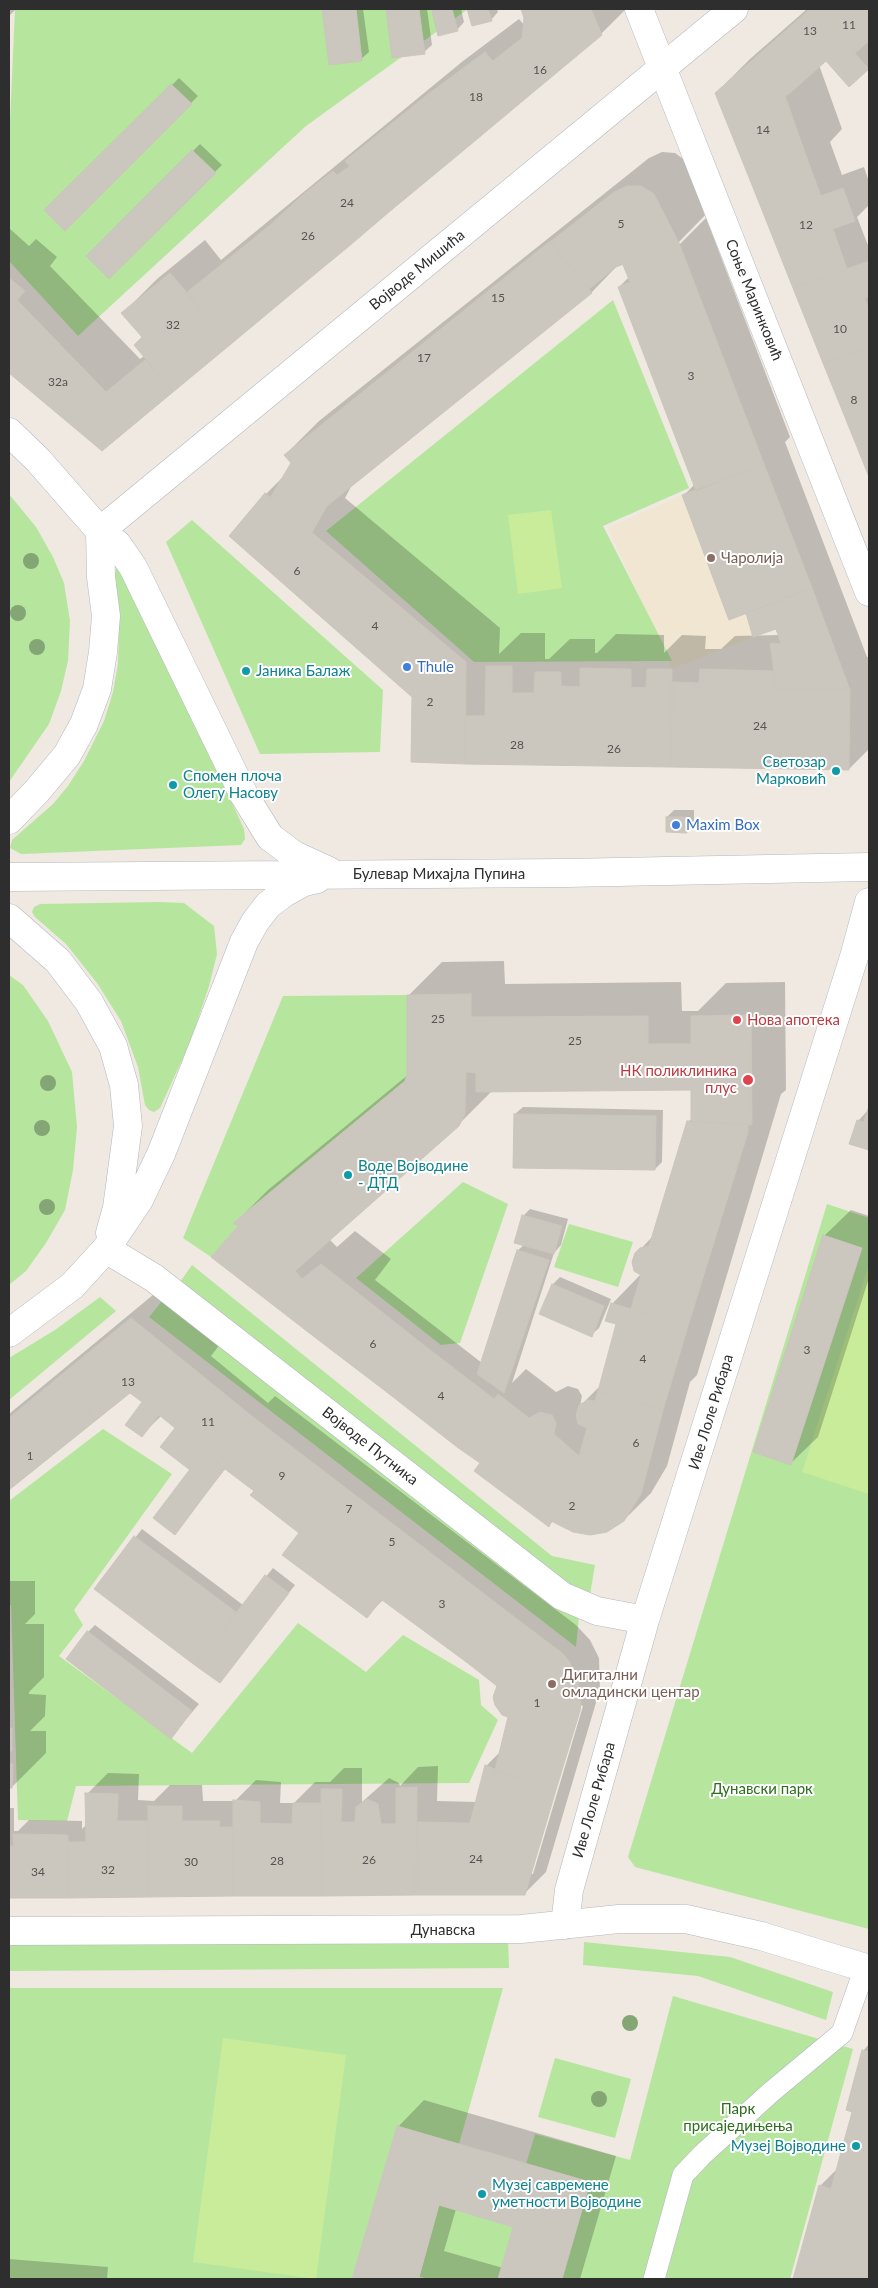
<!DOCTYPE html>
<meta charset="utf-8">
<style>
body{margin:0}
#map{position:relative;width:878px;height:2288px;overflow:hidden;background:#efe9e1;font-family:Lato,sans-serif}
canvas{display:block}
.frame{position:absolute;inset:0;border:10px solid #2e2e2e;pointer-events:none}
</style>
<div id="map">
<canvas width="878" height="2288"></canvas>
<div class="frame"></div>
</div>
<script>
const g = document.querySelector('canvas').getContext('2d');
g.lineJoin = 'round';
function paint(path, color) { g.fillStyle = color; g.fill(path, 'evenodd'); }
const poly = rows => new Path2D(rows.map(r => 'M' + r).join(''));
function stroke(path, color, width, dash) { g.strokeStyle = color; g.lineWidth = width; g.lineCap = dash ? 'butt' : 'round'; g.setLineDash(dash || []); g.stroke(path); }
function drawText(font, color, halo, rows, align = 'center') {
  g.font = font + ' Lato,sans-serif'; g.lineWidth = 4; g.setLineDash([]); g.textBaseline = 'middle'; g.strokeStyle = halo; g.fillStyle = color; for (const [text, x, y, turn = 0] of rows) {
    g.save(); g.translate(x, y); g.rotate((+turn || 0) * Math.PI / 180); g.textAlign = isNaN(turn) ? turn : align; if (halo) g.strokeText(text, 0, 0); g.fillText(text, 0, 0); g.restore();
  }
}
paint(poly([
 [764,464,812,588,753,637,672,669,608,528,682,495]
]), '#f0e6d1');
paint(poly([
 [15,9,468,9,306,126,78,336,9,261,9,144],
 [613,300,689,488,603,526,672,661,474,662,326,531],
 [9,494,36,527,53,557,64,583,70,621,68,661,61,691,49,724,9,782],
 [192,520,383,690,380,752,260,754,166,542],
 [120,567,124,569,244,829,245,839,241,845,21,854,10,848,12,840,53,804,68,786,84,761,104,721,113,692,118,664,119,625,115,575,116,569],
 [159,902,184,903,214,926,217,954,209,986,190,1043,160,1108,154,1112,149,1110,145,1105,138,1067,121,1021,97,983,66,944,35,917,32,912,34,907,40,904],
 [9,975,23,985,48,1021,72,1072,77,1127,73,1170,65,1210,46,1243,26,1271,9,1285],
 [407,995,407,1074,405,1081,233,1223,238,1226,211,1257,183,1238,283,996],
 [463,1182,508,1204,460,1343,441,1345,356,1278],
 [827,1204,869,1218,869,1929,635,1867,628,1857],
 [569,1224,633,1242,618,1287,554,1267],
 [192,1265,552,1556,595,1565,590,1595,570,1592,177,1286],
 [167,1295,579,1616,576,1647,149,1317],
 [100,1297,116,1311,9,1400,9,1358,55,1330],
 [103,1429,172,1474,74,1610,83,1625,59,1656,192,1753,298,1623,366,1672,403,1635,479,1680,481,1705,498,1720,469,1783,76,1786,67,1821,18,1820,11,1605,9,1605,9,1501],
 [508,1940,509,1968,9,1971,9,1944],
 [584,1942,730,1957,833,1992,826,2020,698,1976,583,1965],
 [9,1988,503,1988,459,2144,397,2126,352,2279,9,2279],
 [673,1996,853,2049,790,2279,562,2279,590,2182,526,2164,535,2134,630,2160],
 [555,2058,631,2079,615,2138,538,2117],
 [439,2205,513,2227,498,2279,426,2279,419,2277]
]), '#b6e59e');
paint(poly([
 [551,510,562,588,518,594,508,515],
 [869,1265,869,1494,802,1472],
 [223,2038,346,2055,316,2279,193,2262]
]), '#c9ec9a');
paint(poly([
 [9,9,16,9,9,16],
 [323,9,363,9,369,52,361,59,330,63],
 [387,9,427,9,432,45,424,52,393,56],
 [436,9,461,9,464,22,457,30,433,11],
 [469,9,497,9,498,12,491,20,473,24],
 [522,9,626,9,601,34,102,450,9,371,9,228,29,246,36,239,57,257,50,266,140,359,144,356,143,337,123,313,157,279,205,240,221,260,463,61,519,19,524,25,525,18],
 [807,9,869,9,869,67,850,85,826,59,819,65,842,129,830,142,842,175,864,167,869,182,869,205,857,217,869,248,869,473,716,93,750,59],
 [179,78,198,96,65,229,46,210],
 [200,144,222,165,109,277,88,256],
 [662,152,675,153,690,164,712,208,678,243,678,246,706,218,790,437,785,442,867,657,869,657,869,749,849,769,413,761,413,697,230,536,266,494,286,474,292,463,285,455,319,421,649,158],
 [629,261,625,265,629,277,619,287,695,484,683,496,747,611,777,627,780,635,735,636,721,649,705,649,706,636,682,635,664,653,664,635,616,634,597,653,595,653,595,639,570,639,549,659,545,659,545,633,521,633,499,654,500,628,345,498,353,483,592,292,619,264],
 [674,810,694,810,694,824,687,831,667,817],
 [504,961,505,984,681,982,682,1011,698,1011,726,983,785,982,786,1090,781,1094,697,1375,690,1382,667,1466,651,1493,624,1520,553,1521,549,1526,482,1463,458,1446,235,1223,268,1190,409,1074,409,995,442,962],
 [692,1089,692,1118,688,1122,653,1236,636,1254,641,1274,612,1304,618,1324,601,1385,580,1406,582,1396,578,1389,568,1386,556,1392,526,1369,512,1383,554,1253,561,1245,568,1219,530,1209,523,1216,524,1245,518,1250,482,1363,375,1280,391,1259,355,1231,337,1247,329,1239,458,1125,492,1091],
 [523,1107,663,1110,662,1162,655,1169,515,1114],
 [869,1109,869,1148,851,1143,858,1121],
 [851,1210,869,1216,869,1278,818,1437,791,1463,824,1236],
 [560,1277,611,1299,599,1328,591,1335,553,1284],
 [165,1285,227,1335,211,1356,268,1403,275,1396,576,1625,590,1640,599,1658,600,1689,546,1872,525,1893,9,1897,9,1808,14,1808,14,1831,18,1831,29,1820,82,1821,82,1829,87,1824,87,1794,108,1773,139,1774,138,1800,154,1801,170,1785,202,1785,203,1801,235,1801,256,1780,281,1782,280,1803,294,1803,315,1782,330,1782,344,1768,362,1768,362,1802,389,1778,399,1783,400,1786,418,1767,438,1766,437,1801,477,1802,486,1766,501,1751,509,1716,499,1686,384,1599,367,1616,300,1533,255,1490,226,1468,175,1533,191,1470,177,1427,162,1415,142,1435,144,1402,130,1391,9,1488,9,1414],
 [580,1705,583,1706,533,1874,530,1874],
 [142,1529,243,1605,273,1568,295,1585,220,1681,95,1589],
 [9,1581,35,1581,35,1614,25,1624,44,1624,44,1677,29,1692,29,1694,46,1695,45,1716,30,1731,46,1731,46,1753,12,1787,9,1787],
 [95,1625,199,1704,171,1737,88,1632],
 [869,2044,869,2279,795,2279,820,2186,837,2169,853,2111,863,2051],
 [424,2100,616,2156,580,2279,354,2279,398,2127],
 [456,2209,515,2226,503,2268,444,2251],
 [9,2259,108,2267,107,2279,9,2279]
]), '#0003');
const building = poly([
 [322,9,356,9,362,61,329,65,322,9],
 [386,9,419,9,425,54,392,58,386,9],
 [441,9,452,9,458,31,438,36,432,11,441,9],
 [467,9,488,9,492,21,472,26,467,9],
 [521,9,591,9,602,35,525,99,493,61,522,38,524,18,521,9],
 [810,9,815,9,869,69,849,87,826,61,790,93,757,56,810,9],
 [815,9,869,9,869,41,855,53,815,9],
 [485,52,525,99,470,145,427,95,485,52],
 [757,56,790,93,785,96,809,164,752,185,715,93,757,56],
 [171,84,192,104,65,231,44,210,171,84],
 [427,95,470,145,389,212,345,161,427,95],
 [192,150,216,173,109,279,86,256,192,150],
 [809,164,821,196,843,188,855,221,833,229,847,269,793,288,752,185,809,164],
 [350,166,389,212,348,247,305,193,333,171,337,175,350,166],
 [627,186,641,186,654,194,679,243,616,267,589,289,550,242,614,192,627,186],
 [305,193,348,247,309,279,269,226,305,193],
 [269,226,309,279,231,344,186,293,269,226],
 [549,242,592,293,327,506,312,532,270,498,291,463,284,455,549,242],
 [679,243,764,464,696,491,618,287,630,282,623,265,679,243],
 [869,261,869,296,865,298,869,311,869,347,823,363,793,288,869,261],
 [170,273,231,344,173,392,134,345,142,337,121,313,170,273],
 [9,278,25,291,9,309,9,278],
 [17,300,106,392,145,360,173,392,102,451,9,373,9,309,17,300],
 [869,347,869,437,855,442,823,363,869,347],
 [869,437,869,477,855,442,869,437],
 [764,464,812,588,729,620,682,495,764,464],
 [265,493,466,662,465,764,411,762,412,697,229,536,265,493],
 [812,588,850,690,774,689,774,671,770,643,781,644,776,629,753,637,746,613,812,588],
 [486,666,512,666,512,693,534,693,535,672,561,672,561,686,580,687,580,668,631,669,631,687,646,688,647,669,672,669,671,767,465,764,465,716,485,716,486,666],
 [700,669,774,671,774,689,850,690,849,770,671,767,672,682,699,683,700,669],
 [666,817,687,817,687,833,666,832,666,817],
 [471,994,471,1017,648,1016,648,1044,691,1044,691,1016,751,1015,752,1125,691,1122,691,1090,476,1092,476,1073,466,1072,465,1114,459,1126,295,1271,302,1279,321,1264,358,1293,321,1342,211,1257,238,1226,233,1223,405,1081,407,1074,407,995,471,994],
 [869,1106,869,1150,849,1144,857,1120,864,1122,869,1106],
 [514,1114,656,1116,655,1170,513,1168,514,1114],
 [687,1121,748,1124,748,1132,688,1326,631,1309,641,1275,634,1271,632,1262,635,1253,640,1248,649,1246,687,1121],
 [522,1215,562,1226,554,1254,514,1243,522,1215],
 [823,1235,862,1248,791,1465,753,1452,823,1235],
 [517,1250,549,1260,504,1393,477,1374,517,1250],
 [552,1284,604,1306,592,1337,539,1314,552,1284],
 [358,1293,425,1346,388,1393,321,1342,358,1293],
 [611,1303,688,1326,663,1410,598,1391,616,1324,605,1321,611,1303],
 [131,1318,194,1369,142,1437,125,1425,142,1402,130,1393,95,1421,66,1371,131,1318],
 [425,1346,494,1399,457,1447,388,1393,425,1346],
 [194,1369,253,1417,217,1463,203,1452,190,1470,160,1447,175,1428,159,1415,194,1369],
 [66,1371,95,1421,9,1490,9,1418,66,1371],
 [598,1391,663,1410,641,1494,624,1521,607,1532,590,1535,573,1532,551,1521,549,1527,474,1471,480,1463,457,1447,498,1394,529,1418,540,1412,552,1415,556,1423,554,1434,579,1456,587,1428,578,1424,576,1415,579,1405,588,1400,595,1401,598,1391],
 [253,1417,338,1482,299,1533,250,1495,254,1491,217,1463,253,1417],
 [203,1452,225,1468,175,1535,153,1518,203,1452],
 [338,1482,423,1547,367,1618,282,1555,338,1482],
 [134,1536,236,1612,196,1666,94,1589,134,1536],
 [423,1547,509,1613,469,1664,382,1600,423,1547],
 [265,1575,289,1593,220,1683,196,1666,265,1575],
 [509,1613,562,1653,569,1661,578,1680,581,1701,580,1711,555,1793,495,1770,508,1717,502,1715,495,1705,493,1697,497,1686,469,1664,509,1613],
 [87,1631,192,1711,171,1739,66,1659,87,1631],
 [9,1728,12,1728,12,1751,9,1751,9,1728],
 [9,1764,13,1764,12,1788,9,1788,9,1764],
 [485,1765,555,1793,525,1895,416,1895,417,1822,470,1823,485,1765],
 [417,1787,416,1895,322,1896,321,1789,342,1789,341,1822,355,1822,356,1807,367,1799,378,1804,381,1824,396,1824,396,1788,417,1787],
 [85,1793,118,1794,117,1821,148,1821,148,1897,67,1898,68,1842,86,1842,85,1793],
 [233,1800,260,1802,260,1823,292,1824,293,1803,321,1803,322,1896,233,1896,233,1800],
 [148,1806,182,1806,182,1821,220,1821,219,1827,233,1827,233,1896,148,1897,148,1806],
 [13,1834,68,1835,67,1898,9,1898,9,1846,14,1846,13,1834],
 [862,2050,869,2052,869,2279,793,2279,819,2185,831,2189,852,2112,846,2110,862,2050],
 [397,2126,590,2182,562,2279,498,2279,513,2227,439,2205,419,2277,426,2279,352,2279,397,2126]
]);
paint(building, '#cbc7bf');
stroke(building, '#cbc5ba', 1);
const service = poly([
 [654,2279,683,2175,702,2155,770,2093,842,2033,865,1968]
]);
const minor = poly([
 [639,9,869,592],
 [100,531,734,9],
 [106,1249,154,1278,562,1596,597,1611,645,1620],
 [565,1925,569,1890,645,1620,854,957,869,902],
 [9,1931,521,1929,619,1919,686,1919,761,1936,869,1969]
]);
const secondary = poly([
 [9,432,38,460,100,531,117,544,133,567,244,795,270,837,294,855,329,871],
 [9,820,37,791,67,755,84,724,97,689,103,652,106,616,101,577,100,531],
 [9,877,566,873,869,867],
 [9,918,58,961,89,1002,113,1046,124,1085,128,1126,117,1208,110,1233],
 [9,1333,72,1286,106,1249,139,1200,161,1154,244,942,255,922,268,905,284,893,304,882,317,879]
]);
stroke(service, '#b4b7c1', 22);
stroke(minor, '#b4b7c1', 29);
stroke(secondary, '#b4b7c1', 29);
stroke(service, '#fff', 21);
stroke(minor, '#fff', 28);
stroke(secondary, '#fff', 28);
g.fillStyle = '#84a574';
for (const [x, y] of [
 [31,561],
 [18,613],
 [37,647],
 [48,1083],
 [42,1128],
 [47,1207],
 [630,2023],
 [599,2099]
]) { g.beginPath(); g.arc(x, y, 8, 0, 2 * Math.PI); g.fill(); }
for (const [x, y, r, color] of [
 [711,558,5,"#8d6e63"],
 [407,667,5,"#3f7fe0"],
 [246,671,5,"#0f9aa8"],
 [836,771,5,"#0f9aa8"],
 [173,785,5,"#0f9aa8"],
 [676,825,5,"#3f7fe0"],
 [737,1020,5,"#e0444e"],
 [748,1080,6,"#e0444e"],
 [348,1175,5,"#0f9aa8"],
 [552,1684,5,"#8d6e63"],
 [856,2146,5,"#0f9aa8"],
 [482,2194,5,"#0f9aa8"]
]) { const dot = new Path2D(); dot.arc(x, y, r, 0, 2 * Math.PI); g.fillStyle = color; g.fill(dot); stroke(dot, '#fff', 2); }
drawText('12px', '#555452', null, [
 ["11",849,25],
 ["13",810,31],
 ["16",540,70],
 ["18",476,97],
 ["14",763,130],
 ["24",347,203],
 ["5",621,224],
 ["12",806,225],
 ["26",308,236],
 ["15",498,298],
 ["32",173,325],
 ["10",840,329],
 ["17",424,358],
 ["3",691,376],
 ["32a",58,382],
 ["8",854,400],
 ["6",297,571],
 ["4",375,626],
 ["2",430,702],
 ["24",760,726],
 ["28",517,745],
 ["26",614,749],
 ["25",438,1019],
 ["25",575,1041],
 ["6",373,1344],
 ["3",807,1350],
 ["4",643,1359],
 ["13",128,1382],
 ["4",441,1396],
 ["11",208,1422],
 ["6",636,1443],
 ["1",30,1456],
 ["9",282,1476],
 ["2",572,1506],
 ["7",349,1509],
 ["5",392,1542],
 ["3",442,1604],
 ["1",537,1703],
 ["24",476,1859],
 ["26",369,1860],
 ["28",277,1861],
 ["30",191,1862],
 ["32",108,1870],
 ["34",38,1872]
]);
drawText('15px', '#2e2e2e', '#fff', [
 ["Војводе Мишића",417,270,-39],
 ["Соње Маринковић",754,300,68],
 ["Булевар Михајла Пупина",439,874],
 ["Иве Лоле Рибара",711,1412,-73],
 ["Војводе Путника",370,1446,38],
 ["Иве Лоле Рибара",594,1800,-74],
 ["Дунавска",443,1930]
]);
drawText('15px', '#785e54', '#fff', [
 ["Чаролија",721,558],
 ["Дигитални",562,1675],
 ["омладински центар",562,1692]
], 'left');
drawText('15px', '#366cbe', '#fff', [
 ["Thule",417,667],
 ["Maxim Box",686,825]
], 'left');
drawText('15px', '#0d838f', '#fff', [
 ["Јаника Балаж",256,671],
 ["Светозар",826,762,"right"],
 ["Марковић",826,779,"right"],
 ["Спомен плоча",183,776],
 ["Олегу Насову",183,793],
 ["Воде Војводине",358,1166],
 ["- ДТД",358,1183],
 ["Музеј Војводине",846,2146,"right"],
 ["Музеј савремене",492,2185],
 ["уметности Војводине",492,2202]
], 'left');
drawText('15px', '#be3a42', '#fff', [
 ["Нова апотека",747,1020],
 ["НК поликлиника",737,1071,"right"],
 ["плус",737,1088,"right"]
], 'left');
drawText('15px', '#2c6e1b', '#fff', [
 ["Дунавски парк",762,1789],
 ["Парк",738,2109],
 ["присаједињења",738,2126]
]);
</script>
